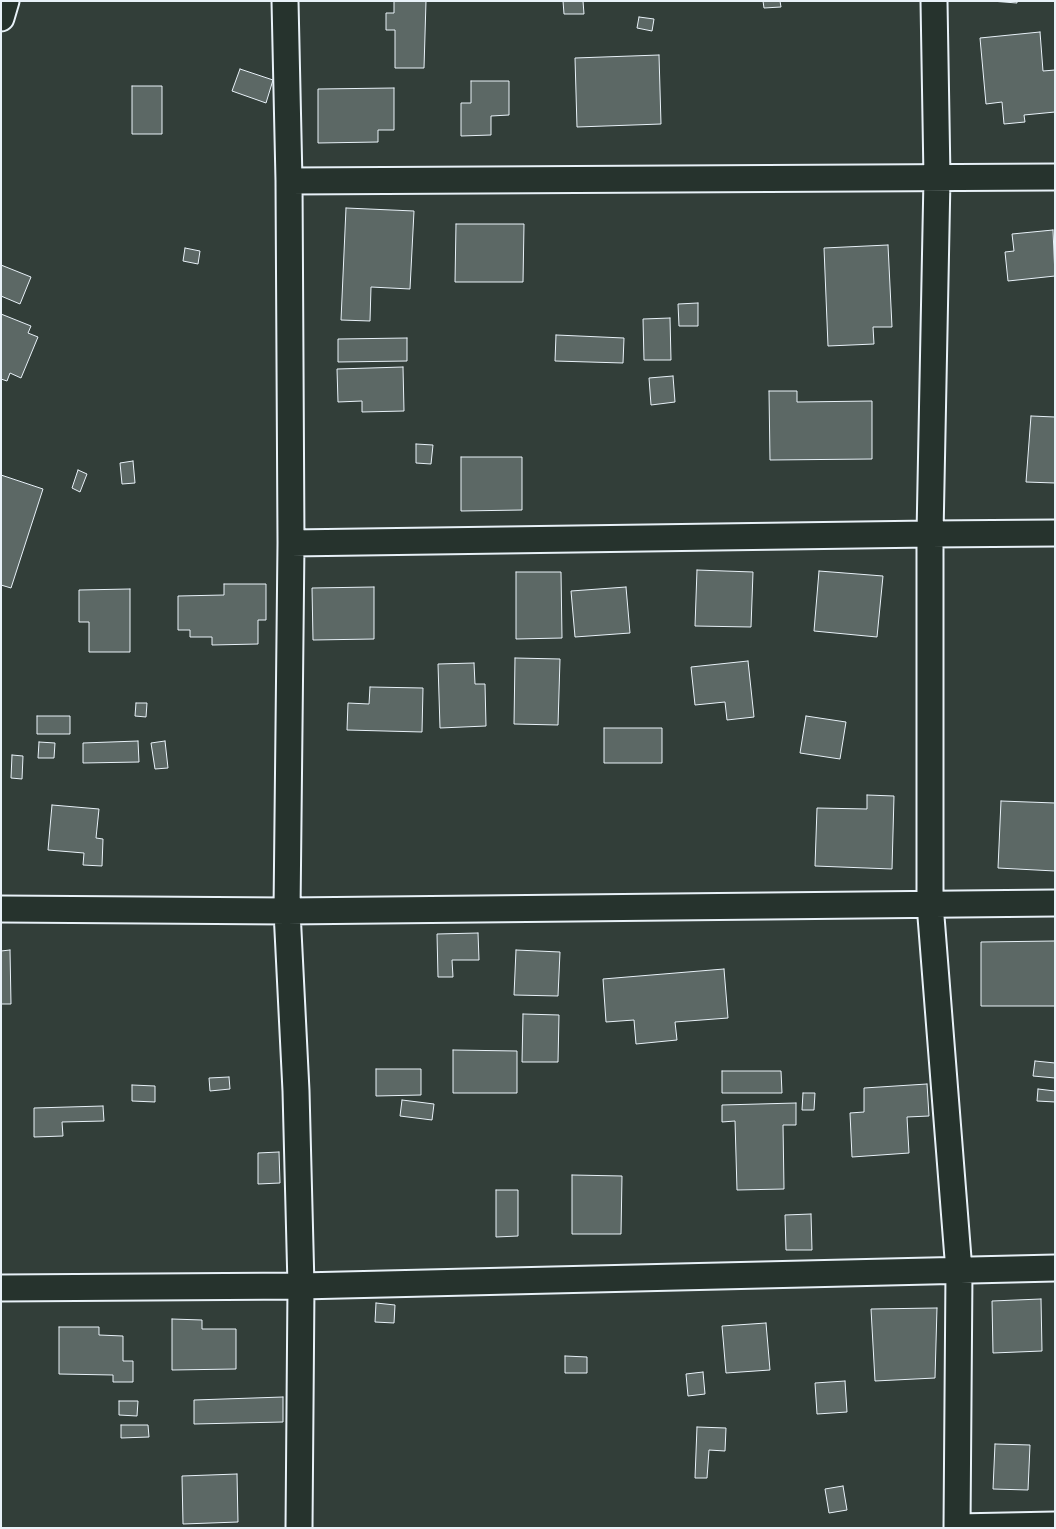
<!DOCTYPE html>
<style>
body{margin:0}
#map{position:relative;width:1056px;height:1529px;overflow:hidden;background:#323e39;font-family:Sriracha,sans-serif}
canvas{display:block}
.frame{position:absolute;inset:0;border:2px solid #e8f1f8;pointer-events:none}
</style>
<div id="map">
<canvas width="1056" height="1529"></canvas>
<div class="frame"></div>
</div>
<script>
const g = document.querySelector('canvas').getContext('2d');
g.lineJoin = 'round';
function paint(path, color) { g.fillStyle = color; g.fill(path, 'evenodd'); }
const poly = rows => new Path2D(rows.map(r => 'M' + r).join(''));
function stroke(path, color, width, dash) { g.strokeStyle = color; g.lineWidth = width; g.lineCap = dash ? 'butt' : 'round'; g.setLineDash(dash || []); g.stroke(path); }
const building = poly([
 [394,1,426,1,424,68,395,68,395,30,386,30,386,13,394,13,394,1],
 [563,1,583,1,584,14,564,14,563,1],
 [763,1,780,1,781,7,764,8,763,1],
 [991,1,1017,1,1017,3,991,1],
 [639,17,654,19,652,31,637,28,639,17],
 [1040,32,1043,71,1055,70,1055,112,1024,115,1025,122,1004,124,1002,102,986,104,980,38,1040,32],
 [659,55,661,124,577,127,575,58,659,55],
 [240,69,273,80,266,103,232,91,240,69],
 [471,81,509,81,509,115,491,116,491,135,461,136,461,103,471,103,471,81],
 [132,86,162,86,162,134,132,134,132,86],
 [394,88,394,130,378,130,378,142,318,143,318,89,394,88],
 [346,208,414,211,410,289,371,287,370,321,341,320,346,208],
 [456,224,524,224,523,282,455,282,456,224],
 [1053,230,1055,276,1008,281,1005,252,1014,251,1012,234,1053,230],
 [888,245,892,327,873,327,874,344,828,346,824,248,888,245],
 [185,248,200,251,198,264,183,261,185,248],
 [1,265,31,277,20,304,1,296,1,265],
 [698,303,698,326,679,326,678,304,698,303],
 [1,314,31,326,28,333,38,337,21,378,10,373,7,381,1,379,1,314],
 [670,318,671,360,644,360,643,319,670,318],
 [556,335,624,338,623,363,555,361,556,335],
 [407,338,407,361,338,362,338,339,407,338],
 [403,367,404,411,362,412,362,401,338,402,337,369,403,367],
 [673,376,675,402,651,405,649,378,673,376],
 [769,391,797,391,797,402,872,401,872,459,770,460,769,391],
 [1031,416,1055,417,1055,483,1026,482,1031,416],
 [416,444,433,445,431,464,416,463,416,444],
 [461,457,522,457,522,510,461,511,461,457],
 [133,461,135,483,122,484,120,463,133,461],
 [78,470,87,474,80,492,72,488,78,470],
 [1,475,43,489,11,588,1,585,1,475],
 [697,570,753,572,751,627,695,626,697,570],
 [819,571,883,576,877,637,814,631,819,571],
 [516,572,561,572,562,638,516,639,516,572],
 [224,584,266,584,266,620,258,620,258,644,212,645,212,637,190,637,190,630,178,630,178,596,224,595,224,584],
 [374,587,374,639,313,640,312,588,374,587],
 [626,587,630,633,575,637,571,591,626,587],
 [130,589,130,652,89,652,89,622,79,622,79,590,130,589],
 [515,658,560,659,558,725,514,724,515,658],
 [748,661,754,717,727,720,725,702,695,705,691,667,748,661],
 [474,663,475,684,485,684,486,726,440,728,438,664,474,663],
 [370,687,423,688,422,732,347,730,348,703,369,704,370,687],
 [136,703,147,703,146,717,135,716,136,703],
 [37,716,70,716,70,734,37,734,37,716],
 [806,716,846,722,840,759,800,753,806,716],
 [604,728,662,728,662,763,604,763,604,728],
 [138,741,139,762,83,763,83,743,138,741],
 [165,741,168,768,155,769,151,743,165,741],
 [39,742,55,743,54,758,38,758,39,742],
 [12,755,23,756,22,779,11,778,12,755],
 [867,795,894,796,892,869,815,866,817,808,867,809,867,795],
 [1001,801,1055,803,1055,871,998,868,1001,801],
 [52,805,99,809,96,838,103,839,102,866,83,865,84,853,48,850,52,805],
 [478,933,479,960,452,960,453,977,438,977,437,934,478,933],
 [1055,941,1055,1006,981,1006,981,942,1055,941],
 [10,950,11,1004,1,1004,1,951,10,950],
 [516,950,560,952,558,996,514,995,516,950],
 [724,969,728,1018,675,1022,677,1040,636,1044,634,1020,606,1022,603,979,724,969],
 [523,1014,559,1015,558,1062,522,1062,523,1014],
 [453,1050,517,1051,517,1093,453,1093,453,1050],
 [1035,1061,1055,1063,1055,1078,1033,1076,1035,1061],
 [376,1069,421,1069,421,1095,376,1096,376,1069],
 [722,1071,781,1071,782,1093,722,1093,722,1071],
 [229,1077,230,1089,210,1091,209,1078,229,1077],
 [927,1084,929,1116,907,1117,909,1153,852,1157,850,1113,864,1112,864,1088,927,1084],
 [132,1085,155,1086,155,1102,132,1101,132,1085],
 [1038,1089,1055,1091,1055,1102,1037,1101,1038,1089],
 [803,1093,815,1093,814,1110,802,1110,803,1093],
 [402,1100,434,1104,432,1120,400,1116,402,1100],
 [796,1103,796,1125,783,1125,784,1189,737,1190,735,1121,722,1122,722,1105,796,1103],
 [103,1106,104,1121,62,1122,63,1136,34,1137,34,1108,103,1106],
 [279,1152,280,1183,258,1184,258,1153,279,1152],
 [572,1175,622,1176,621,1234,572,1234,572,1175],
 [496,1190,518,1190,518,1236,496,1237,496,1190],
 [811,1214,812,1250,786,1250,785,1215,811,1214],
 [1041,1299,1042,1351,993,1353,992,1301,1041,1299],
 [376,1303,395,1305,394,1323,375,1322,376,1303],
 [937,1308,935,1378,875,1381,871,1309,937,1308],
 [172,1319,202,1320,202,1329,236,1329,236,1369,172,1370,172,1319],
 [766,1323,770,1370,726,1373,722,1326,766,1323],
 [59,1327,99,1327,99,1335,123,1336,123,1361,133,1361,133,1382,113,1382,113,1375,59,1374,59,1327],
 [565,1356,587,1357,587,1373,565,1373,565,1356],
 [703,1372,705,1394,688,1396,686,1374,703,1372],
 [845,1381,847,1412,817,1414,815,1383,845,1381],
 [283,1397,283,1422,194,1424,194,1400,283,1397],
 [119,1401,138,1401,137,1416,119,1415,119,1401],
 [121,1425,148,1425,149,1437,121,1438,121,1425],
 [697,1427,726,1428,725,1451,709,1450,707,1478,695,1478,697,1427],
 [995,1444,1030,1445,1028,1490,993,1489,995,1444],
 [237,1474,238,1522,183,1524,182,1476,237,1474],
 [843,1486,847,1510,829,1513,825,1489,843,1486]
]);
paint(building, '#5c6865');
stroke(building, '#e8f1f8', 1);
const minor = poly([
 [285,1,289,181,291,543,287,911,296,1091,301,1286,299,1528],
 [934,1,937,178,930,534,930,904,959,1271,957,1528],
 [1,18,6,1],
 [289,181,1055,177],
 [291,543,930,534,1055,533],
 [1,909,287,911,1055,903],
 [1,1288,301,1286,1055,1268],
 [957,1527,1055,1525]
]);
stroke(minor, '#e8f1f8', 29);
stroke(minor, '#26332d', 25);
</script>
